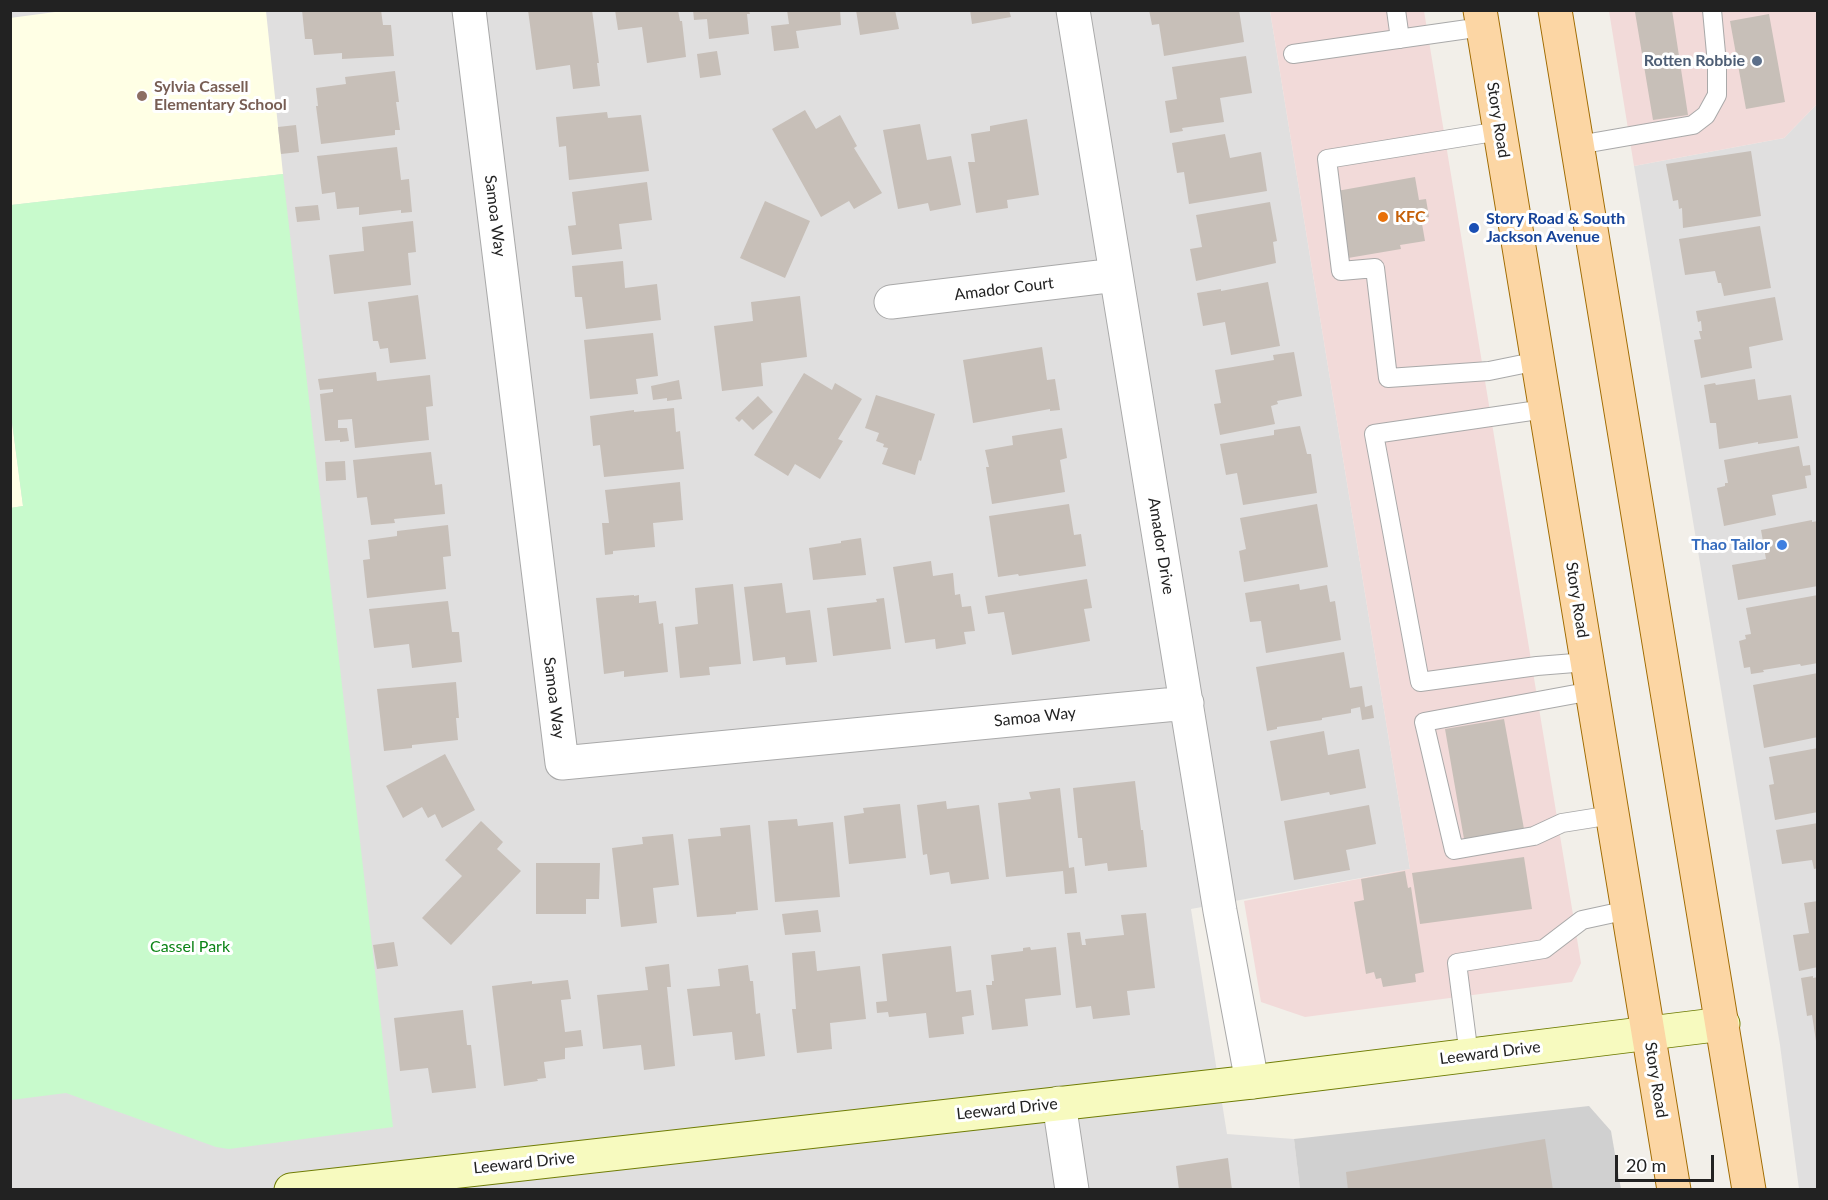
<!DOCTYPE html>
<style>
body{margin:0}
#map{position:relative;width:1828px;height:1200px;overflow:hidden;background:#f2efe9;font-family:Lato,sans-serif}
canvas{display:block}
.frame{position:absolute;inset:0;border:12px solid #222;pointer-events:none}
.scale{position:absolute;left:1615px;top:1155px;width:99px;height:27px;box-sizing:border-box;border:3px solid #222;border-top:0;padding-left:8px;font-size:18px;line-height:21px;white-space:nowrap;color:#222;-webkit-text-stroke:4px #fff;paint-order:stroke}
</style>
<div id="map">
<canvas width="1828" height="1200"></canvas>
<div class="frame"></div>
<div class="scale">20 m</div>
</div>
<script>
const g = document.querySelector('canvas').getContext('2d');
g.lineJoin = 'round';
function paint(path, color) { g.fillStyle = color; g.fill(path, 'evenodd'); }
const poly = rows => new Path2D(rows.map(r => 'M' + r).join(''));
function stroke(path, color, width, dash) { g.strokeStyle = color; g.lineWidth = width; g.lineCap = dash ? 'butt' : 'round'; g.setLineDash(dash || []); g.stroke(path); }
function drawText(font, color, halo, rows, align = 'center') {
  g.font = font + ' Lato,sans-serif'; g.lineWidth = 6; g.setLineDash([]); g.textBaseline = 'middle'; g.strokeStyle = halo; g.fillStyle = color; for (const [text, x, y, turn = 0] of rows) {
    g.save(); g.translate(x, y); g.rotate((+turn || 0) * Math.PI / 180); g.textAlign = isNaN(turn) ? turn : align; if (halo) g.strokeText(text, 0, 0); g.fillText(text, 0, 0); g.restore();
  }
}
paint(poly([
 [10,11,1270,11,1410,869,1191,909,1227,1134,1294,1139,1300,1189,11,1189],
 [1817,104,1817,1189,1799,1189,1780,1045,1634,166,1784,138]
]), '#e0dfdf');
paint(poly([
 [1270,11,1424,11,1581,963,1572,982,1305,1017,1261,1002,1244,901,1410,869],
 [1609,11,1817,11,1817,104,1784,138,1634,166]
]), '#f2dad9');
paint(poly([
 [70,10,266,11,283,174,11,205,10,18],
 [10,407,23,506,11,508,10,508]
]), '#ffffe5');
paint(poly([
 [1589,1106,1611,1131,1621,1189,1300,1189,1294,1139]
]), '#d0d0d0');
paint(poly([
 [283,174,393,1127,229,1149,216,1147,66,1093,11,1100,10,508,23,506,10,407,11,205]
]), '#c8facc');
paint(poly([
 [302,10,381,10,383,25,391,25,394,56,342,59,342,53,314,55,312,39,305,39],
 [528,10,592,10,599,63,597,63,600,86,573,89,570,65,536,70],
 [615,10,678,10,680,21,682,21,686,57,647,63,642,27,618,30],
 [693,10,749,10,750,14,747,14,749,34,709,39,707,19,694,20],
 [787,10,840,10,841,25,796,31,799,48,774,51,771,26,789,24],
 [856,10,895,10,899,29,860,35],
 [970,10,1009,10,1011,17,972,24],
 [1149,10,1239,10,1244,42,1164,56,1159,24,1152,25],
 [1644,10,1672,10,1688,115,1653,120,1635,12],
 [1769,14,1785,102,1746,109,1730,21],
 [717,51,721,75,700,78,697,54],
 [1246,56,1252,93,1220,98,1224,122,1182,128,1183,131,1170,133,1165,101,1177,99,1172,67],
 [395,71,399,102,396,102,400,130,395,130,395,135,321,144,316,106,318,106,316,88,346,84,345,77],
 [805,110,816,129,840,115,857,146,854,148,882,193,854,209,849,201,821,217,772,129],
 [607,112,608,118,641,115,649,171,569,180,566,146,559,147,556,117],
 [1027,119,1039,195,1007,200,1008,208,976,213,968,162,975,162,971,134,990,131,990,126],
 [920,124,927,160,951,156,961,205,930,211,928,203,898,209,883,130],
 [296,125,299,152,281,154,278,127],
 [1225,134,1230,158,1261,152,1267,191,1189,204,1184,172,1177,173,1172,143],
 [397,147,401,180,409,179,412,212,401,213,401,210,359,215,359,207,337,209,335,192,322,194,317,156],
 [1751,151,1761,216,1683,228,1682,208,1679,209,1678,200,1673,201,1666,164],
 [1415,177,1419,200,1426,199,1429,217,1421,218,1425,241,1400,245,1401,249,1348,258,1337,191],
 [647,182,652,220,619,224,622,249,572,255,568,226,576,225,572,192],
 [765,201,810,221,785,278,740,258],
 [1270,202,1277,241,1273,242,1276,263,1196,281,1190,249,1202,247,1196,215],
 [318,205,320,220,297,222,295,207],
 [413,221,416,252,408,253,411,285,334,294,329,255,364,251,362,227],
 [1760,226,1771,288,1724,296,1721,283,1718,283,1715,271,1685,275,1679,239],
 [623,261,625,288,657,284,661,320,586,329,582,297,575,297,572,266],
 [1268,282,1280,346,1231,355,1225,322,1203,326,1197,293,1221,289,1221,291],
 [418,295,426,359,390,363,388,348,380,349,378,341,373,341,368,302],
 [800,296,807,357,761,363,763,386,722,391,714,326,753,321,751,302],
 [1775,297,1783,340,1749,347,1752,368,1701,378,1694,340,1701,339,1699,331,1702,331,1701,321,1698,322,1696,311],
 [653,333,658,376,636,379,638,394,590,399,584,340],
 [1042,347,1047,380,1055,379,1060,410,1050,411,1050,409,973,423,963,360],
 [1294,352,1302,396,1277,401,1278,404,1271,406,1275,424,1220,435,1214,404,1221,403,1215,370,1274,360,1273,355],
 [376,372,377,381,430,375,433,406,426,407,429,440,355,448,352,419,338,420,338,428,347,428,349,441,340,442,340,440,325,441,320,394,333,392,333,389,320,390,318,379],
 [804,373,832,390,835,383,862,399,838,439,843,441,820,479,795,464,788,476,754,455],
 [1755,379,1758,400,1791,395,1798,438,1758,444,1758,442,1719,449,1716,423,1710,423,1704,385,1715,383,1716,385],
 [679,380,682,399,667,401,667,398,653,400,651,386],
 [876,395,935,414,921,461,919,460,915,475,882,464,888,448,883,447,884,444,876,441,879,433,865,428],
 [758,396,773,412,753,430,742,419,739,422,735,418],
 [674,408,676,432,680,431,684,469,604,477,600,445,593,446,590,416,634,410,634,412],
 [1300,426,1307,454,1311,454,1317,493,1243,505,1237,473,1226,475,1220,444,1274,435,1274,430],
 [1062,428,1067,458,1060,460,1065,492,992,504,986,467,989,467,985,450,1013,445,1012,436],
 [1799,446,1803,466,1810,465,1811,475,1805,476,1807,488,1772,495,1776,515,1724,526,1717,488,1725,486,1725,483,1728,483,1724,460],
 [431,452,435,485,442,484,445,514,394,519,395,523,371,525,367,497,357,498,353,460],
 [345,461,346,480,326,481,325,462],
 [680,482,683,520,653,523,655,547,613,551,613,554,605,555,602,523,609,523,605,490],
 [1069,504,1074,535,1081,534,1086,566,1019,576,1018,574,998,577,989,516],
 [1317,504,1328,567,1244,582,1239,551,1246,549,1240,518],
 [1812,520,1812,522,1818,521,1818,586,1738,600,1732,565,1766,559,1761,530],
 [448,525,451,556,443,557,446,589,367,598,363,560,370,559,368,540,397,536,397,531],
 [861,538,866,575,813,580,809,548,841,543,841,541],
 [931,561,933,576,953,573,955,595,960,594,962,607,971,606,975,631,964,632,966,644,936,649,935,639,905,643,893,567],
 [1087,579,1092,608,1084,609,1090,641,1012,655,1004,612,988,614,985,596],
 [782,583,786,613,810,610,817,662,786,665,785,657,753,661,744,587],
 [733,584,741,664,709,667,710,675,680,678,675,627,698,624,695,588],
 [1299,584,1300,590,1327,585,1330,602,1335,601,1341,640,1266,653,1261,621,1250,622,1245,593],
 [634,595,634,596,639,595,639,603,656,601,659,624,663,623,668,672,624,677,624,671,604,674,596,598],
 [1818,595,1818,663,1801,666,1800,664,1763,670,1764,672,1751,674,1750,667,1744,668,1739,641,1746,639,1745,635,1751,634,1746,608],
 [884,598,891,649,833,656,827,608,877,602,876,599],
 [448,601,452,632,459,632,462,662,412,668,409,644,374,648,369,609],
 [1344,652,1350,688,1362,686,1365,707,1372,705,1374,718,1362,720,1360,707,1351,709,1351,713,1322,718,1322,720,1277,727,1277,729,1267,731,1256,667],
 [1818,673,1818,737,1764,748,1753,685],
 [456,682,459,718,456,718,458,740,412,745,412,748,384,751,377,689],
 [1504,719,1524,829,1464,839,1445,729],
 [1324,731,1328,755,1359,749,1366,788,1330,795,1329,792,1281,801,1270,741],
 [1818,748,1818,812,1775,820,1769,785,1774,784,1769,757],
 [445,754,475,810,442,828,435,814,428,818,422,807,403,818,386,786],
 [1135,781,1141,830,1143,830,1147,867,1108,871,1107,863,1085,866,1082,838,1078,838,1073,788],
 [1060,788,1069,868,1074,867,1077,893,1065,894,1063,871,1006,877,998,803,1031,799,1029,792],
 [946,801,947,809,979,805,989,879,951,884,949,872,930,875,927,854,923,855,917,805],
 [900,804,906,858,849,864,844,816,864,813,863,808],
 [1369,805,1376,844,1346,850,1350,870,1294,880,1284,821],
 [797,819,798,826,833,822,840,897,775,902,768,821],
 [481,821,503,842,497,849,521,871,451,945,422,918,462,876,445,860],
 [1818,823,1818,868,1814,869,1812,860,1782,864,1776,830],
 [750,825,758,910,736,912,736,914,697,917,688,839,721,836,720,828],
 [673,834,679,885,653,888,657,923,621,927,612,848,643,844,642,837],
 [1524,857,1532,909,1420,924,1412,873],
 [536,863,600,863,599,899,586,899,586,914,536,914],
 [1405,871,1408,888,1411,887,1424,972,1415,974,1416,982,1383,987,1381,978,1376,979,1374,972,1366,974,1354,902,1364,900,1361,879],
 [1818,901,1818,967,1799,971,1793,935,1809,933,1804,903],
 [818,910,821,932,785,935,782,914],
 [1146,913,1155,988,1127,991,1130,1015,1093,1019,1091,1006,1076,1008,1067,933,1080,932,1082,945,1086,945,1085,939,1124,935,1121,915],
 [394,942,398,966,377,969,373,945],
 [951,946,956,992,971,990,974,1015,962,1017,964,1034,929,1038,926,1013,889,1017,888,1012,877,1013,876,1002,887,1001,882,954],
 [1030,947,1031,950,1056,947,1061,995,1025,999,1028,1026,992,1030,986,985,992,985,992,981,994,981,991,955,1023,951,1023,948],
 [815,951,817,971,860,966,866,1019,830,1023,832,1049,797,1053,792,1009,796,1009,792,953],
 [669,964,671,987,667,987,675,1066,644,1070,641,1045,603,1049,597,995,648,990,645,967],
 [748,965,750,981,753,981,756,1014,760,1013,765,1056,735,1060,732,1032,693,1036,687,989,720,986,718,969],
 [1813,976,1813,978,1818,977,1816,1041,1812,1015,1807,1016,1801,978],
 [568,980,571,999,561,1000,565,1032,581,1030,583,1046,565,1048,565,1059,544,1062,546,1078,537,1079,538,1081,504,1086,492,986,532,981,532,984],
 [463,1010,467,1045,471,1045,476,1088,432,1093,428,1068,400,1071,394,1018],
 [1545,1139,1553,1190,1348,1190,1346,1172],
 [1228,1158,1232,1190,1179,1190,1176,1166]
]), '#c7bfb8');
const lane = poly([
 [1396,10,1400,39],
 [1293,54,1482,27],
 [1500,131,1327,159,1341,271,1375,268,1388,378,1489,371,1538,361],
 [1578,145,1693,125,1706,115,1717,95,1717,64,1712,10],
 [1545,409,1374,434,1420,682,1537,666,1587,662],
 [1592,691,1424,722,1454,850,1534,836,1562,823,1612,815],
 [1469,1056,1457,963,1544,949,1582,920,1628,910]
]);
const street = poly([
 [469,10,562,763,1187,703],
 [1073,10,1220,911,1252,1082],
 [891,302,1116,275],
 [1059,1103,1072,1190]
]);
const secondary = poly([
 [291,1190,1252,1082,1723,1024]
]);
const primary = poly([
 [1480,10,1674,1190],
 [1555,10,1749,1190]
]);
stroke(lane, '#a9a9a9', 20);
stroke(street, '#a9a9a9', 35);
stroke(secondary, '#707d05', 35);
stroke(primary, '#a06b00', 35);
stroke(lane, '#fff', 18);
stroke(street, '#fff', 33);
stroke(secondary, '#f7fabf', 33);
stroke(primary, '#fcd6a4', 33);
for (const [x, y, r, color] of [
 [1757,61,6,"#5c6f8a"],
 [142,96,6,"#8d6e63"],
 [1383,217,6,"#e8710a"],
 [1474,228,6,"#1a4fb4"],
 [1782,545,6,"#3f7fe0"]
]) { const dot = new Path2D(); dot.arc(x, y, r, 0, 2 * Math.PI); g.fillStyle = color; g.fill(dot); stroke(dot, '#fff', 2); }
drawText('bold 16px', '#4e5e75', '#fff', [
 ["Rotten Robbie",1745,61]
], 'right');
drawText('bold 16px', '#785e54', '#fff', [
 ["Sylvia Cassell",154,87],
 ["Elementary School",154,105]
], 'left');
drawText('16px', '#222', '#fff', [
 ["Story Road",1498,120,81],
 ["Samoa Way",495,216,83],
 ["Amador Court",1004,289,-7],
 ["Amador Drive",1161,546,81],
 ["Story Road",1577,600,81],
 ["Samoa Way",554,698,83],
 ["Samoa Way",1035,717,-6],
 ["Leeward Drive",1490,1053,-7],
 ["Story Road",1656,1080,81],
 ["Leeward Drive",1007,1109,-6],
 ["Leeward Drive",524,1163,-6]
]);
drawText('bold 16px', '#c56008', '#fff', [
 ["KFC",1395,217]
], 'left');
drawText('bold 16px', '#164399', '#fff', [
 ["Story Road & South",1486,219],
 ["Jackson Avenue",1486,237]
], 'left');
drawText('bold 16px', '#366cbe', '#fff', [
 ["Thao Tailor",1770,545]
], 'right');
drawText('16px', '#0c8416', '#fff', [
 ["Cassel Park",190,947]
]);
</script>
